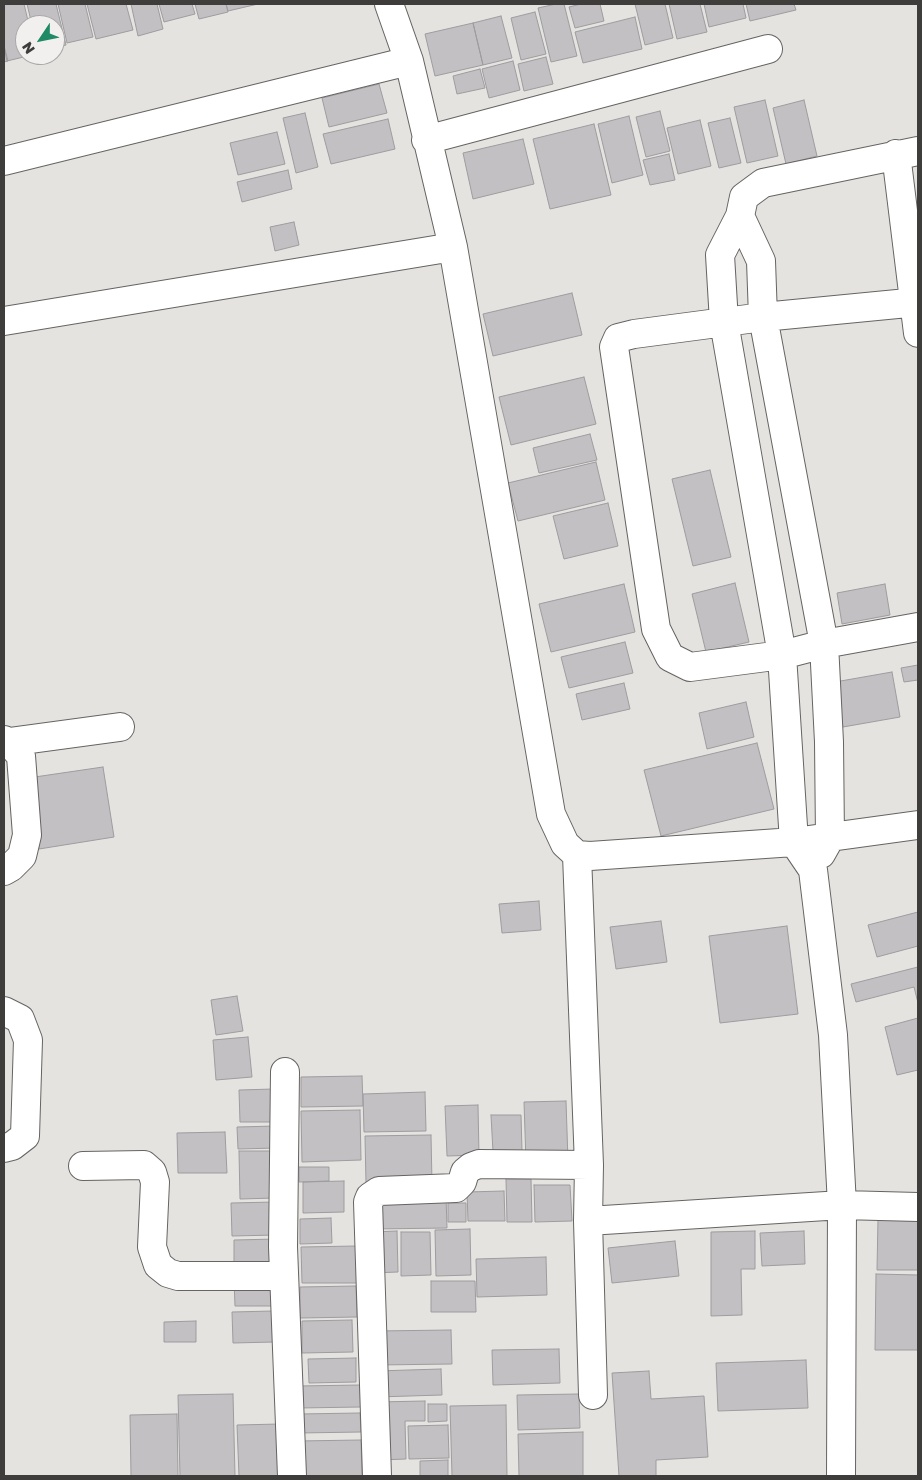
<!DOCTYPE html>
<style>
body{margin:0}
#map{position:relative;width:922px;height:1480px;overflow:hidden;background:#e5e3e0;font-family:"Golos Text",sans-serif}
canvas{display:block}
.frame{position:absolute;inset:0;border:5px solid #3e3d3c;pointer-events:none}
.north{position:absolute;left:15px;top:15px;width:50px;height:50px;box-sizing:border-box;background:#f2f0ee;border:1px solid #aaa8a7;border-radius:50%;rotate:236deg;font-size:14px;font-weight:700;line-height:20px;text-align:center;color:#3e3d3c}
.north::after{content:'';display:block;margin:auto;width:18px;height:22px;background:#208a67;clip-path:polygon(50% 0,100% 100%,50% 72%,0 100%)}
</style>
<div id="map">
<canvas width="922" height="1480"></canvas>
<div class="frame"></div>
<div class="north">N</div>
</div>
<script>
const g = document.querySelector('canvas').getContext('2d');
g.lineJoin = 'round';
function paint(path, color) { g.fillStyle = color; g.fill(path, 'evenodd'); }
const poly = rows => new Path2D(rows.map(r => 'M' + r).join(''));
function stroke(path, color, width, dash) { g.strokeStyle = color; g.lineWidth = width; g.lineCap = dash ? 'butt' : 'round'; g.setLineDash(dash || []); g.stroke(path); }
const building = poly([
 [4,4,24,4,29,25,25,25,25,55,32,55,7,61,4,46,4,4],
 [27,4,56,4,66,45,55,48,55,25,32,25,27,4],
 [58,4,85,4,93,37,67,43,58,4],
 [87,4,126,4,133,30,96,39,87,4],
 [131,4,157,4,163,29,138,36,131,4],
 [159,4,192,4,195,14,164,22,159,4],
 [195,4,226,4,228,12,199,19,195,4],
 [226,4,258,4,228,11,226,4],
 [556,4,564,4,577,56,551,62,538,8,556,4],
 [581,4,600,4,604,21,575,28,569,7,581,4],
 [635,4,665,4,673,38,645,45,635,4],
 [669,4,700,4,707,32,677,39,669,4],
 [704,4,743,4,746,18,709,27,704,4],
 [746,4,794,4,796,10,750,21,746,4],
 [535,12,546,54,521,60,511,18,535,12],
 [501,16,512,58,483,65,473,23,501,16],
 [635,17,642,49,583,63,575,32,635,17],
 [473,23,483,65,435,76,425,34,473,23],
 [4,46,8,61,4,62,4,46],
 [546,57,553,84,524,91,518,64,546,57],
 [513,61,520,90,489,98,482,69,513,61],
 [480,69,485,88,457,94,453,76,480,69],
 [379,84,387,113,329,127,322,98,379,84],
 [765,100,778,156,747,163,734,107,765,100],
 [804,100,817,156,786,164,773,108,804,100],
 [660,111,670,151,646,157,636,117,660,111],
 [305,113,318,167,296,173,283,118,305,113],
 [629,116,643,175,612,183,598,124,629,116],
 [730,118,741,163,719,168,708,123,730,118],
 [388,119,395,149,331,164,323,134,388,119],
 [700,120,711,166,678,174,667,128,700,120],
 [594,124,611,195,550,209,533,139,594,124],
 [277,132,285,164,238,175,230,143,277,132],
 [523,139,534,184,473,199,463,153,523,139],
 [669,154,675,180,650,185,643,160,669,154],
 [288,170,292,189,242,202,237,182,288,170],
 [294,222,299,245,275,251,270,227,294,222],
 [572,293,582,335,493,356,483,314,572,293],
 [584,377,596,424,511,445,499,397,584,377],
 [590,434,597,460,539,473,533,448,590,434],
 [596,462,605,500,518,521,508,483,596,462],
 [710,470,731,557,693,566,672,479,710,470],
 [608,503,618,546,564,559,553,516,608,503],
 [735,583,749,642,706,652,692,594,735,583],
 [624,584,635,632,551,652,539,604,624,584],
 [885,584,890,615,842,624,837,593,885,584],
 [625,642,633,673,569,688,561,657,625,642],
 [918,665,918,680,904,682,901,668,918,665],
 [892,672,900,717,843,727,835,682,892,672],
 [624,683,630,709,582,720,576,694,624,683],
 [746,702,754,737,707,749,699,713,746,702],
 [757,743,774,809,661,836,644,770,757,743],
 [103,767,114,837,39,849,28,778,103,767],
 [539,901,541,930,502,933,499,904,539,901],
 [918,912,918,946,877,957,868,925,918,912],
 [661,921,667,962,616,969,610,927,661,921],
 [787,926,798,1014,720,1023,709,936,787,926],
 [918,967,918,1003,914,987,856,1002,851,984,918,967],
 [237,996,243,1031,216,1035,211,1000,237,996],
 [918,1018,918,1070,897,1075,885,1027,918,1018],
 [248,1037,252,1077,216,1080,213,1040,248,1037],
 [362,1076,363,1106,301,1107,301,1077,362,1076],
 [274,1089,275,1122,240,1122,239,1090,274,1089],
 [425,1092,426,1131,364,1132,363,1094,425,1092],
 [566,1101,568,1161,526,1162,524,1102,566,1101],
 [478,1105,479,1155,447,1156,445,1106,478,1105],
 [360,1110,361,1160,302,1162,301,1111,360,1110],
 [491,1115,521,1115,522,1151,493,1152,491,1115],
 [276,1126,276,1148,238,1149,237,1127,276,1126],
 [225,1132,227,1173,178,1173,177,1133,225,1132],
 [431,1135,432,1183,366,1184,365,1136,431,1135],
 [239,1151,274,1151,275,1198,240,1199,239,1151],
 [299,1167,329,1167,329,1181,299,1182,299,1167],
 [506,1179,531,1179,532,1222,507,1222,506,1179],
 [344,1181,344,1212,303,1213,303,1182,344,1181],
 [534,1185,570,1185,572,1221,535,1222,534,1185],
 [504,1191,505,1221,468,1221,467,1192,504,1191],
 [446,1197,447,1228,373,1229,373,1199,446,1197],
 [275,1202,276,1235,232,1236,231,1203,275,1202],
 [448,1203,466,1203,466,1222,448,1222,448,1203],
 [331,1218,332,1243,300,1244,300,1219,331,1218],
 [878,1219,918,1219,918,1270,877,1270,878,1219],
 [470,1229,471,1275,436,1276,435,1230,470,1229],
 [397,1231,398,1272,372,1273,371,1232,397,1231],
 [755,1231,755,1269,741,1269,742,1315,711,1316,711,1232,755,1231],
 [804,1231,805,1264,762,1266,760,1233,804,1231],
 [401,1232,430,1232,431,1275,401,1276,401,1232],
 [277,1239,278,1269,234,1269,234,1240,277,1239],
 [675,1241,679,1276,612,1283,608,1248,675,1241],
 [357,1246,358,1283,302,1283,301,1247,357,1246],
 [546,1257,547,1295,477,1297,476,1259,546,1257],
 [876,1274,918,1275,918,1350,875,1350,876,1274],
 [272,1280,272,1306,235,1306,234,1281,272,1280],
 [431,1281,475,1281,476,1312,431,1312,431,1281],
 [356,1286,357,1317,300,1318,300,1287,356,1286],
 [273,1311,274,1342,233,1343,232,1312,273,1311],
 [352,1320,353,1352,302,1353,302,1321,352,1320],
 [196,1321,196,1342,164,1342,164,1322,196,1321],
 [451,1330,452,1364,377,1365,376,1331,451,1330],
 [559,1349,560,1383,493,1385,492,1350,559,1349],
 [356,1358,356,1382,309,1383,308,1359,356,1358],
 [806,1360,808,1408,718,1411,716,1363,806,1360],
 [441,1369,442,1395,377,1397,376,1371,441,1369],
 [649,1371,651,1399,704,1396,708,1457,656,1460,656,1476,619,1476,612,1373,649,1371],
 [361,1385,361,1407,299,1408,298,1386,361,1385],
 [233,1394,235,1476,180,1476,178,1395,233,1394],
 [579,1394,580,1428,518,1430,517,1395,579,1394],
 [425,1401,425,1421,405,1421,406,1459,379,1460,377,1402,425,1401],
 [428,1404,447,1404,447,1421,428,1422,428,1404],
 [506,1405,507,1476,452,1476,450,1406,506,1405],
 [360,1413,361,1432,299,1433,299,1414,360,1413],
 [177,1414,178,1476,131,1476,130,1415,177,1414],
 [280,1424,281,1476,239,1476,237,1425,280,1424],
 [448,1425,449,1458,409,1459,408,1426,448,1425],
 [583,1432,583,1476,519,1476,518,1434,583,1432],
 [361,1440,362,1476,299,1476,298,1441,361,1440],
 [448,1460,448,1476,420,1476,420,1461,448,1460]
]);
paint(building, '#c2c0c3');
stroke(building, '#9d9c9e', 1);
const street = poly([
 [389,4,409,61,453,247,551,814,565,844,577,855,590,856,794,842,918,825],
 [426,140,768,49],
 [896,154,918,333],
 [4,161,409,61],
 [740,216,761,261,763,317,824,644,829,742,830,838,821,854],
 [918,302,763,317,634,334,618,338,614,347,656,629,670,657,690,667,782,655,824,644,918,627],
 [4,321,453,247],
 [4,740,9,742,21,756,27,835,22,856,11,867,4,871],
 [9,742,120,727],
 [577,855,589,1165,588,1221],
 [4,1011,20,1019,28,1040,25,1136,12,1146,4,1148],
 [285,1072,283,1247,292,1476],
 [83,1166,144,1165,152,1172,155,1182,152,1247,158,1265,168,1273,178,1276,284,1276],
 [593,1395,588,1221,842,1205,918,1207],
 [377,1476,368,1202,370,1197,379,1191,456,1188,462,1182,465,1172,471,1167,479,1164,589,1165],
 [841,1476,842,1205,833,1035,813,870,794,842,782,655,724,322,720,255,740,216,744,197,763,183,918,151]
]);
stroke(street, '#666462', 30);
stroke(street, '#fff', 28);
</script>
